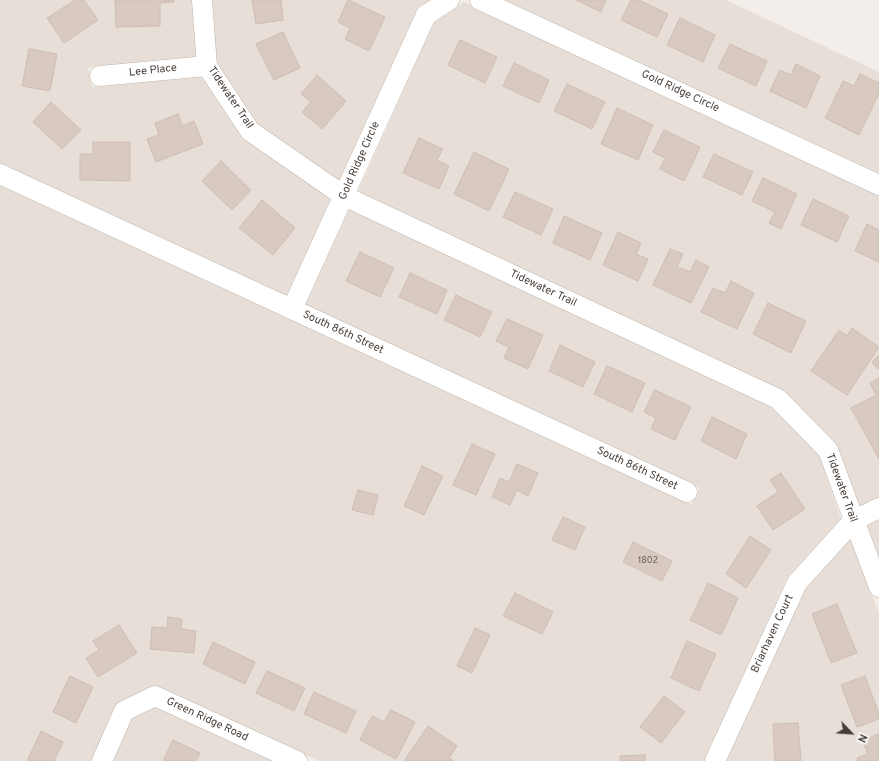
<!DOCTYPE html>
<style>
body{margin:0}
#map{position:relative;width:879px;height:761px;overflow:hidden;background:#f3eee9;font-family:Overpass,sans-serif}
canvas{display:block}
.north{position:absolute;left:831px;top:713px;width:40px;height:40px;-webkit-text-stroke:3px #fff;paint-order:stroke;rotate:115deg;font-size:11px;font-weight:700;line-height:16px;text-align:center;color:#473d37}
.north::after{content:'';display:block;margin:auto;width:14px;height:18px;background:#473d37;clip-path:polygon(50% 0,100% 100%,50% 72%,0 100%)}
</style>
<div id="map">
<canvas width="879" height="761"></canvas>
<div class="north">N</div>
</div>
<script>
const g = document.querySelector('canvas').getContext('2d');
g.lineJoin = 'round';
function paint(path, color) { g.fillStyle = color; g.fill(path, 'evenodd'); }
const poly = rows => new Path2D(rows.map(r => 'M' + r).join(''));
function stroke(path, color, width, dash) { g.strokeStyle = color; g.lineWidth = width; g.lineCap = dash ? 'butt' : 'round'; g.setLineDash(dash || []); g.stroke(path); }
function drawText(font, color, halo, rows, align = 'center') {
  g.font = font + ' Overpass,sans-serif'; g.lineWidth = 3; g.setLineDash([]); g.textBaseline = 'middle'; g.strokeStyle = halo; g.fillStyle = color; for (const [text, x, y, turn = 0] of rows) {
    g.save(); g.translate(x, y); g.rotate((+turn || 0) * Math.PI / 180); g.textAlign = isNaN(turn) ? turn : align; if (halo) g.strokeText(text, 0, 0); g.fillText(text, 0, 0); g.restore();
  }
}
paint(poly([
 [0,0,192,0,196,57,88,68,92,87,202,76,332,198,286,297,0,164],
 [212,0,431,0,417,11,340,181,258,125,216,64],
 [502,0,726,0,879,72,879,175],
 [464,2,879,195,879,497,859,507,785,393,358,192,434,22],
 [0,184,692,504,700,488,305,305,350,208,772,407,819,455,841,519,787,578,704,761,319,761,159,687,150,687,118,703,115,707,91,761,0,761],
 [879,519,879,560,865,526],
 [850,540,879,613,879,761,726,761,805,588],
 [156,706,275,761,113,761,132,718]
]), '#e7dfd7');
const building = poly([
 [75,0,84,0,98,20,64,43,47,18,75,0],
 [115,0,174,0,174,2,160,3,160,26,116,27,115,0],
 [252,0,281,0,283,20,256,24,252,0],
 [348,0,385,17,369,51,345,39,350,28,338,22,348,0],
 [576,0,606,0,601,12,576,0],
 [631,0,639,0,668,14,657,37,621,20,631,0],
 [680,18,715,35,703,62,667,45,680,18],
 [283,32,300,68,274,80,256,44,283,32],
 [460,40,497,57,485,83,448,65,460,40],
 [730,44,767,61,756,86,718,68,730,44],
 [29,49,57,54,50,91,22,86,29,49],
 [514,63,549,80,539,103,503,86,514,63],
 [796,64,820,76,806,108,770,91,780,70,791,75,796,64],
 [860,74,879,83,879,93,859,135,825,118,843,81,854,86,860,74],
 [317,75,346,101,322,129,302,112,311,102,301,94,317,75],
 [567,84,605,102,592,129,554,111,567,84],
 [51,102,81,130,62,149,33,122,51,102],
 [617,108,653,125,638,160,601,144,617,108],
 [178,114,182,126,194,121,203,144,156,162,147,139,159,135,155,123,178,114],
 [664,130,700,147,684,181,660,169,665,158,653,152,664,130],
 [419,138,443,149,437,160,449,166,439,189,403,173,419,138],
 [93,142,130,142,130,181,80,180,80,154,93,154,93,142],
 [474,152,509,169,489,211,454,194,474,152],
 [714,154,753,172,742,195,703,177,714,154],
 [221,161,251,190,232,210,202,181,221,161],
 [763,178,797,194,781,229,769,223,775,212,752,201,763,178],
 [515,192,553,209,541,235,503,217,515,192],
 [813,199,849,216,837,242,801,225,813,199],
 [262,200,295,228,273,255,239,228,262,200],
 [564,216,602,233,590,260,553,243,564,216],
 [867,224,879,230,879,262,855,251,867,224],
 [618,232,641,243,636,254,648,259,638,281,603,265,618,232],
 [670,249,683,254,677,267,690,272,696,260,709,267,691,303,653,285,670,249],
 [360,252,394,268,380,297,346,281,360,252],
 [410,273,447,290,437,314,399,297,410,273],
 [731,281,754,293,737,329,701,312,713,288,725,293,731,281],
 [456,295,492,312,480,337,444,320,456,295],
 [768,303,806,321,791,353,753,334,768,303],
 [507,319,543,335,528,369,504,358,509,347,496,341,507,319],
 [852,328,879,347,847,395,811,371,839,330,847,336,852,328],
 [560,345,595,362,583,387,549,371,560,345],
 [879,355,879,367,878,369,872,362,879,355],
 [607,366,645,383,632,412,594,394,607,366],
 [879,378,879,459,851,408,876,395,870,383,879,378],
 [655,390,691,407,675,440,651,429,656,418,644,412,655,390],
 [712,417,747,434,736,459,701,441,712,417],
 [472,444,495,454,476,495,453,485,472,444],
 [517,464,538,473,528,496,517,490,510,505,492,497,500,478,509,482,517,464],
 [422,466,443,476,424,515,404,506,422,466],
 [781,473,805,509,773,530,757,506,778,492,770,480,781,473],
 [358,490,378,495,373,515,352,510,358,490],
 [563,517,585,527,575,550,552,540,563,517],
 [750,536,771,550,746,588,726,574,750,536],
 [633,542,672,561,662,581,623,562,633,542],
 [708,583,738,598,721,635,690,620,708,583],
 [515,593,553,612,542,634,503,616,515,593],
 [837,604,857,653,831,663,812,614,837,604],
 [168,617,182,619,181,629,196,631,194,653,150,649,152,627,167,628,168,617],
 [119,625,137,653,98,677,86,658,99,650,93,641,119,625],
 [475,628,490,635,472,673,457,666,475,628],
 [687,641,716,654,699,691,671,678,687,641],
 [213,642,255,662,245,684,203,664,213,642],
 [267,671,305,688,294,711,256,693,267,671],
 [70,676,93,687,76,723,53,712,70,676],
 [865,676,879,714,879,719,857,727,841,685,865,676],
 [314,692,356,711,346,733,304,714,314,692],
 [664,696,685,712,661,743,640,727,664,696],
 [391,710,415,722,396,759,360,740,372,716,384,722,391,710],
 [798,723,801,761,775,761,773,724,798,723],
 [428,726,457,746,449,758,454,761,404,761,428,726],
 [41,731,63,742,54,761,27,761,41,731],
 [879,734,879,761,858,761,857,758,868,754,862,740,879,734],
 [173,740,200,753,196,761,163,761,173,740],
 [645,755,645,761,620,761,620,756,645,755]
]);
paint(building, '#d8cac1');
stroke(building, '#cfbeb2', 1);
const minor = poly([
 [202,0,207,66,250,131,344,196,778,399,828,450,879,587],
 [480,0,879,185],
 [100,76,207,66],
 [0,174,687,492],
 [292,309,426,15,449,0],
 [102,761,124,711,155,696,297,761],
 [715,761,797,583,853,521,879,508]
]);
stroke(minor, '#bfb4ab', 21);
stroke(minor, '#fff', 20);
drawText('9px', '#6b605a', null, [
 ["1802",648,561]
]);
drawText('11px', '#473d37', '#fff', [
 ["Lee Place",153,71,-6],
 ["Gold Ridge Circle",680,92,25],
 ["Tidewater Trail",230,98,56],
 ["Gold Ridge Circle",360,161,-66],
 ["Tidewater Trail",543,289,25],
 ["South 86th Street",343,333,25],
 ["South 86th Street",637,469,25],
 ["Tidewater Trail",841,488,70],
 ["Briarhaven Court",773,634,-65],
 ["Green Ridge Road",207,720,25]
]);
</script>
